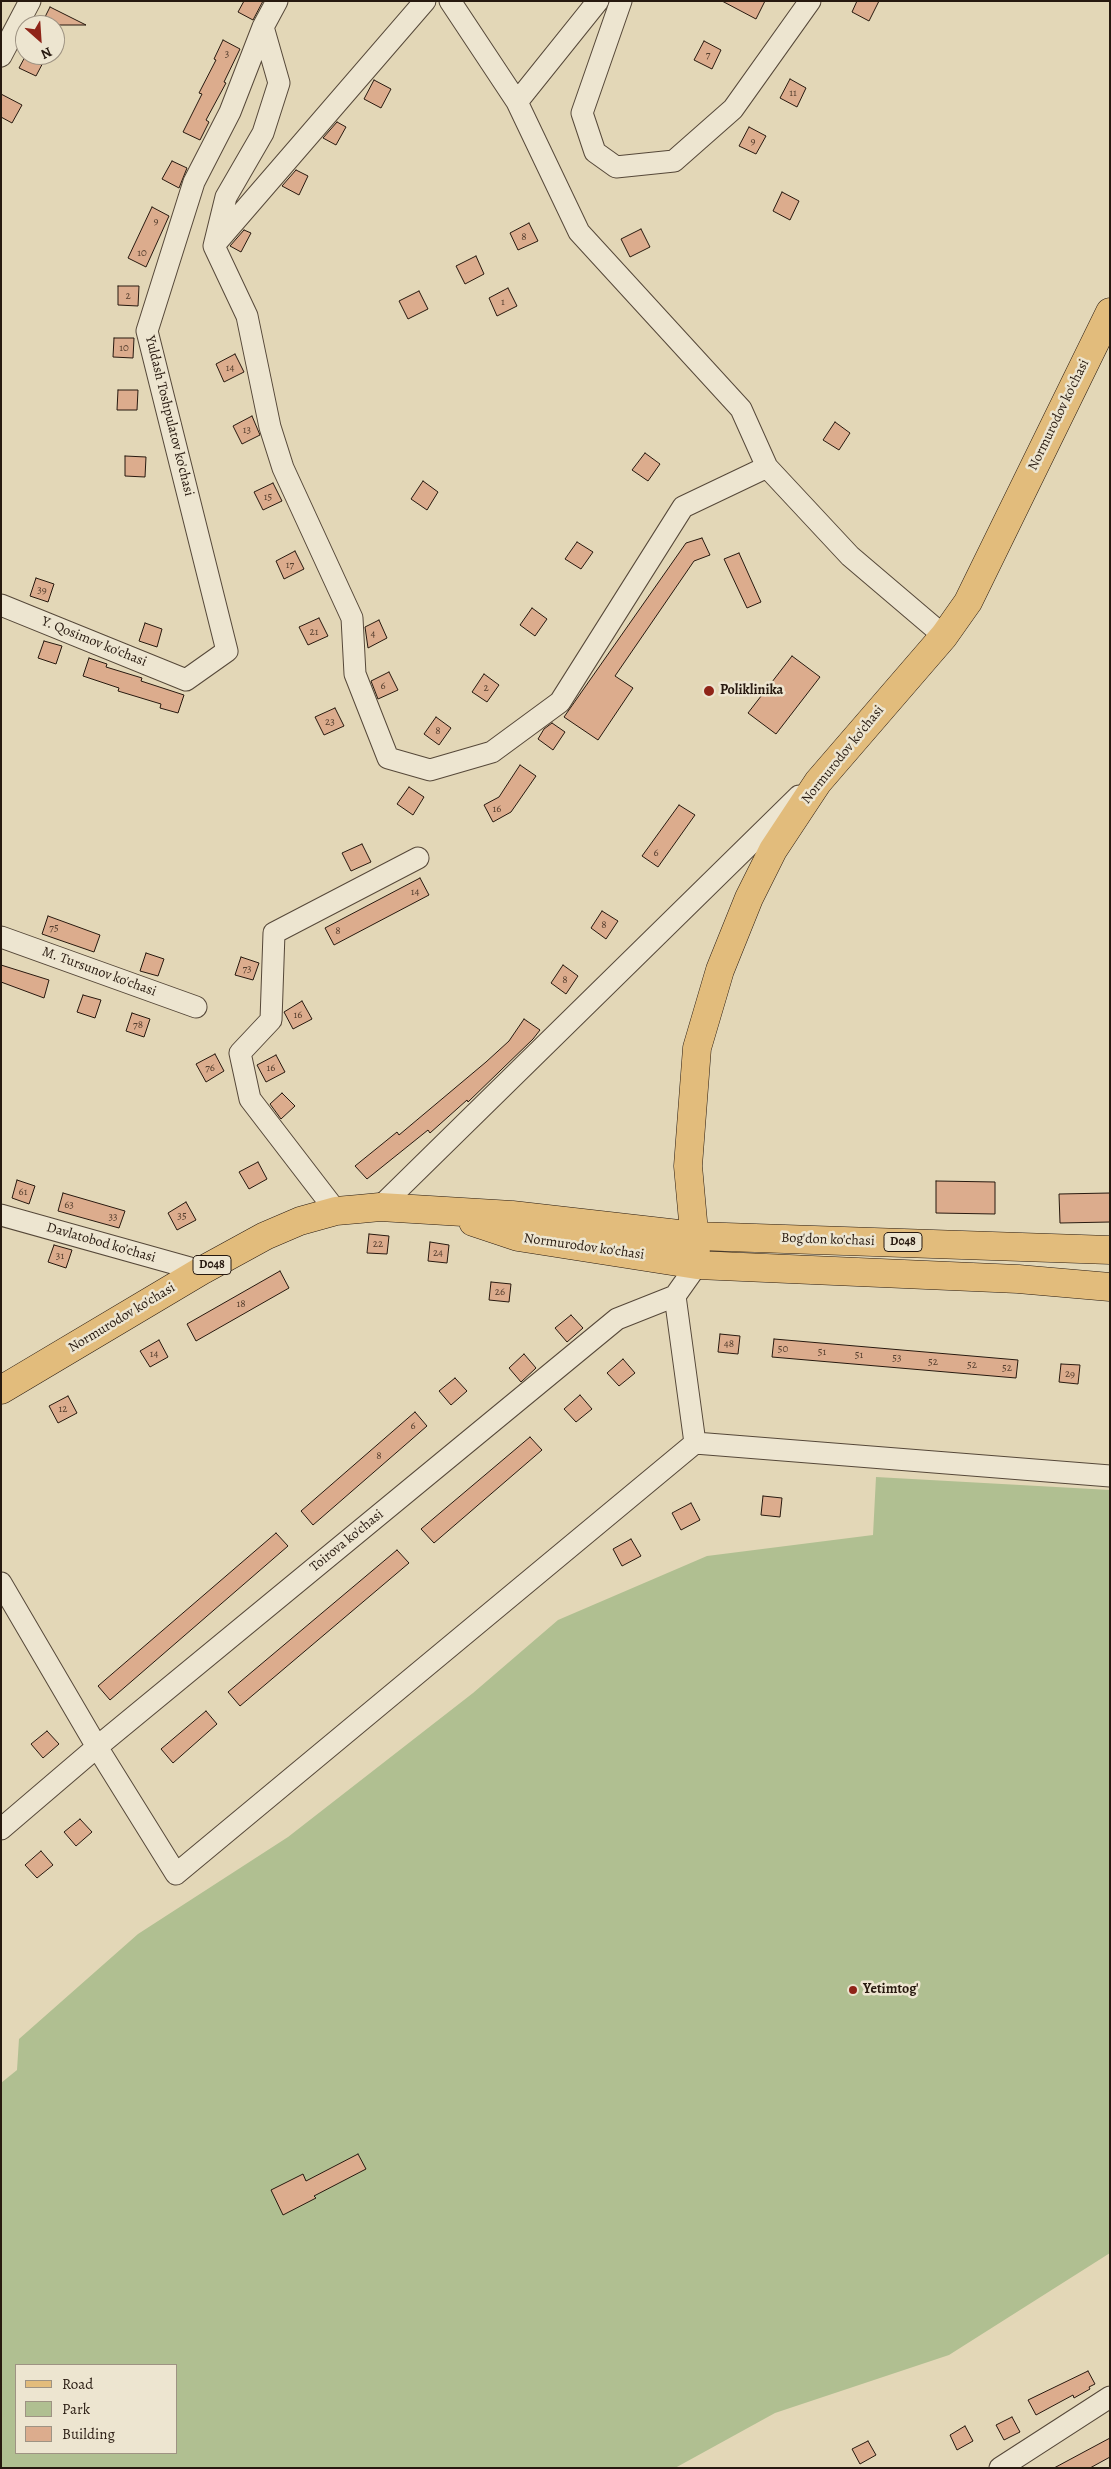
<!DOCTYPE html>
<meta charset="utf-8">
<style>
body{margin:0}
#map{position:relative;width:1111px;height:2469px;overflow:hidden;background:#e3d7b7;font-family:Alegreya,serif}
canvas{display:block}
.frame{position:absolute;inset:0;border:2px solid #27190f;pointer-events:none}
.legend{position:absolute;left:15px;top:2364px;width:162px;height:90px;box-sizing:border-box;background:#ede5d0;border:1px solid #9e9383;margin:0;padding:6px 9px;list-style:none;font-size:15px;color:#27190f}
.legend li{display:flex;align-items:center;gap:10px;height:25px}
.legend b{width:25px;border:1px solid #9e9383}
.north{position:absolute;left:15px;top:15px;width:50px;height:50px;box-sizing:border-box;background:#ede5d0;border:1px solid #9e9383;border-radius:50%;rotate:154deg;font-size:14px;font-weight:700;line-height:20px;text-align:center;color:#27190f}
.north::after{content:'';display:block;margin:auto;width:18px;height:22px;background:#8f2418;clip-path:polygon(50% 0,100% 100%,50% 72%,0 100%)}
</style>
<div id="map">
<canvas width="1111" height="2469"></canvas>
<div class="frame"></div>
<ul class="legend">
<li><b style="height:6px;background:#e2bc7c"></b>Road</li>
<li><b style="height:14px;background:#b0bf91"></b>Park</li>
<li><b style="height:14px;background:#dcac8d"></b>Building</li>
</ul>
<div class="north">N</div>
</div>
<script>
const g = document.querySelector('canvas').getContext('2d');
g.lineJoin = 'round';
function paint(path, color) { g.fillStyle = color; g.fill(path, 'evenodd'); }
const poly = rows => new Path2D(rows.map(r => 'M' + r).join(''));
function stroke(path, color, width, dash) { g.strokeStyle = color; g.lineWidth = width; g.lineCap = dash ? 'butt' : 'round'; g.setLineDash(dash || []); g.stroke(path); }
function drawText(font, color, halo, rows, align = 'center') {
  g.font = font + ' Alegreya,serif'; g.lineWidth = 5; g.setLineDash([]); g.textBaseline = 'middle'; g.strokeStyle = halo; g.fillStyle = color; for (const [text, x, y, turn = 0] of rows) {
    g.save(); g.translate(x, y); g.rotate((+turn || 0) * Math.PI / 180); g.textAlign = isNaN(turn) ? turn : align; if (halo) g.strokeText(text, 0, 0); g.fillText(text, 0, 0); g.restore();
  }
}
paint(poly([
 [876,1477,1110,1490,1110,2253,949,2355,775,2413,675,2468,1,2468,1,2083,17,2070,19,2039,138,1934,288,1837,473,1693,558,1620,707,1556,873,1535],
 [16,2365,176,2365,176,2453,16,2453]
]), '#b0bf91');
const building = poly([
 [244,1,263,1,253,20,238,12,244,1],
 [722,1,765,1,756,19,722,1],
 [857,1,879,1,869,21,852,12,857,1],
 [50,7,86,25,41,25,50,7],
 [223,40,240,49,224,82,226,83,206,120,209,122,200,140,183,132,202,94,199,93,216,60,214,59,223,40],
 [704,41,721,50,712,69,694,60,704,41],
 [26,55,47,55,36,76,19,68,26,55],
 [790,79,806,88,797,107,780,98,790,79],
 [374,80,391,89,381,108,364,99,374,80],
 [1,94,22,105,12,123,1,117,1,94],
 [337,122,346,127,336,145,323,138,337,122],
 [749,127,766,136,756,154,739,146,749,127],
 [172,161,187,168,179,188,162,179,172,161],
 [296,170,308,176,299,195,282,186,296,170],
 [782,192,799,201,790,220,773,211,782,192],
 [152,207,169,216,146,267,128,258,152,207],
 [529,223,538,241,518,250,510,233,529,223],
 [641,229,650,247,630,257,621,239,641,229],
 [244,230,251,233,241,252,230,246,244,230],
 [476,256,484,274,465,284,456,266,476,256],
 [118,286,139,286,138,306,118,305,118,286],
 [508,288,517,306,497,316,489,298,508,288],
 [419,291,428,309,408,319,399,301,419,291],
 [114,338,134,338,133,358,113,357,114,338],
 [235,354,244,372,224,382,216,364,235,354],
 [118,390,138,390,137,410,117,410,118,390],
 [252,416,260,435,242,444,233,426,252,416],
 [835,422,850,433,839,450,823,440,835,422],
 [645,453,660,464,648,481,632,470,645,453],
 [125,456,146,457,145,477,125,476,125,456],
 [423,481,438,492,427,510,411,499,423,481],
 [273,483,282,501,263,510,254,492,273,483],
 [702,538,710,555,694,561,615,676,633,688,598,740,564,717,686,543,702,538],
 [577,542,593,552,581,569,565,559,577,542],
 [295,551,304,569,284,579,276,561,295,551],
 [739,553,761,602,747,608,724,559,739,553],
 [36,578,54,584,48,602,30,596,36,578],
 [532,608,547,619,535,636,520,625,532,608],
 [319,618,328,636,308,645,299,627,319,618],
 [379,620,387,638,368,648,365,627,379,620],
 [145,623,162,629,157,647,139,641,145,623],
 [44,641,62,646,56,664,38,658,44,641],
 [792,656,820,677,776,734,748,713,792,656],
 [89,658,107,664,106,667,142,678,141,681,184,695,178,713,160,708,161,704,118,691,119,688,83,676,89,658],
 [389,672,398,690,378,699,371,681,389,672],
 [484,674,499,685,487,702,472,692,484,674],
 [335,708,344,726,324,735,315,717,335,708],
 [436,717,451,728,439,745,424,734,436,717],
 [552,723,565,732,553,750,538,739,544,729,552,723],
 [520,765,536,776,511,812,493,822,484,805,499,797,520,765],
 [409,787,424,797,413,815,397,804,409,787],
 [679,805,695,815,658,867,642,856,679,805],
 [362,844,371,862,351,871,342,853,362,844],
 [420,878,429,895,334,945,325,928,420,878],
 [602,911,618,921,606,939,591,928,602,911],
 [48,916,100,935,94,952,42,934,48,916],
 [146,953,164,959,158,976,140,971,146,953],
 [241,957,259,963,253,980,235,975,241,957],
 [1,965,49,980,44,998,1,982,1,965],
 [563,965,578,976,566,994,551,983,563,965],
 [83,995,101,1000,95,1018,77,1012,83,995],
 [302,1001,312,1019,293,1029,284,1012,302,1001],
 [132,1013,150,1019,144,1037,126,1031,132,1013],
 [524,1019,540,1030,533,1039,468,1102,467,1100,430,1133,428,1130,367,1179,355,1166,397,1132,399,1135,486,1062,509,1041,524,1019],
 [215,1054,224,1071,206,1082,196,1064,215,1054],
 [276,1055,285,1072,266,1082,257,1065,276,1055],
 [282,1093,295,1106,281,1119,270,1104,282,1093],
 [258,1162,267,1179,249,1189,239,1172,258,1162],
 [17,1180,35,1186,29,1204,12,1198,17,1180],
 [936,1181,995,1182,995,1214,936,1213,936,1181],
 [63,1193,125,1211,119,1228,58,1211,63,1193],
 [1110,1193,1110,1222,1060,1223,1059,1194,1110,1193],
 [186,1202,196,1220,177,1230,168,1213,186,1202],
 [369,1234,389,1236,387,1254,367,1253,369,1234],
 [430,1242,449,1245,447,1263,428,1261,430,1242],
 [54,1245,72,1250,66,1268,48,1262,54,1245],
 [280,1271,289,1288,196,1341,187,1324,280,1271],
 [491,1282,511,1284,509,1302,489,1300,491,1282],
 [571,1315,583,1328,567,1342,555,1328,571,1315],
 [720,1334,740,1336,738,1354,718,1352,720,1334],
 [774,1339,1018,1360,1016,1378,772,1357,774,1339],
 [159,1340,168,1357,150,1367,140,1351,159,1340],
 [524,1354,536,1368,521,1382,509,1368,524,1354],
 [623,1359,635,1373,619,1386,607,1373,623,1359],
 [1061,1364,1080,1365,1078,1384,1059,1382,1061,1364],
 [455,1378,467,1391,451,1405,439,1391,455,1378],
 [580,1395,592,1409,576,1422,564,1409,580,1395],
 [68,1396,77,1413,58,1423,49,1406,68,1396],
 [415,1412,427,1426,313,1525,301,1511,415,1412],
 [530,1437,542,1450,434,1543,421,1529,530,1437],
 [763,1496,782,1498,780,1517,761,1515,763,1496],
 [691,1503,700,1520,681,1530,672,1513,691,1503],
 [276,1533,288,1546,110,1700,98,1686,276,1533],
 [631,1539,641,1556,622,1566,613,1549,631,1539],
 [397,1550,409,1563,240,1706,228,1692,397,1550],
 [206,1711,217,1724,173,1763,161,1749,206,1711],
 [47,1731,59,1744,43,1758,31,1744,47,1731],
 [80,1819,92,1832,76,1846,64,1832,80,1819],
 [41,1851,53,1865,37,1878,25,1865,41,1851],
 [358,2154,366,2169,314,2196,316,2198,283,2215,271,2190,303,2174,306,2181,358,2154],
 [1088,2371,1095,2384,1089,2387,1090,2389,1074,2398,1073,2395,1036,2415,1028,2400,1088,2371],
 [1012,2417,1020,2432,1004,2440,996,2425,1012,2417],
 [965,2426,973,2441,957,2450,950,2435,965,2426],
 [1110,2438,1110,2457,1090,2468,1054,2468,1110,2438],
 [868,2441,876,2455,860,2464,852,2449,868,2441]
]);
paint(building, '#dcac8d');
stroke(building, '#27190f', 1);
const minor = poly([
 [450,1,517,102,579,232,741,409,767,467,850,556,944,636],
 [621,1,582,113,595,152,616,167,674,161,733,109,810,1],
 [263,27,279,83,263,133,226,197,214,246,247,316,270,427,283,468,352,618,355,674,388,758,430,770,492,752,560,702,683,507,767,467],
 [1,56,30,1],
 [517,102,598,1],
 [216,243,425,1],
 [1,605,186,680,227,651,147,331,194,182,230,112,263,27,277,1],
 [1,937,196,1007],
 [380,1207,799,796],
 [336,1211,250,1099,240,1053,271,1020,274,933,418,858],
 [1,1215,201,1271],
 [675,1296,695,1443,1110,1476],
 [1,1583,97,1747,176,1874,695,1443],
 [1,1829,97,1747,617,1319,675,1296,697,1265],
 [1000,2468,1110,2397]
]);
const primary = poly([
 [473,1222,518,1237,697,1265,1018,1279,1110,1287],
 [697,1265,688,1166,697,1048,720,970,749,898,773,850,818,782,944,636,968,602,1110,312],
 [1,1390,201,1271,265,1236,300,1221,336,1211,359,1209,380,1207,512,1215,696,1236,1110,1250]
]);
stroke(minor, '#564839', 23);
stroke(primary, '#27190f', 29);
stroke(minor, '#ede5d0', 21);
stroke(primary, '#e2bc7c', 28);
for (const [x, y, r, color] of [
 [709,691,6,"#8f2418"],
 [853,1990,5,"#8f2418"]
]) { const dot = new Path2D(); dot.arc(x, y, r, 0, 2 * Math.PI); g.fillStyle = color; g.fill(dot); stroke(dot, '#ede5d0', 2); }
drawText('11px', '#543e2e', null, [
 ["3",227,54],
 ["7",708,55],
 ["11",793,93],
 ["9",753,141],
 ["9",156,221],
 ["8",524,237],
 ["10",142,253],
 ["2",128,296],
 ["1",503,302],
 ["10",124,348],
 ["14",230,368],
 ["13",247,430],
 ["15",268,497],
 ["17",290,565],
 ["39",42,590],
 ["21",314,632],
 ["4",373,634],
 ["6",383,686],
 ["2",486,688],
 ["23",330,722],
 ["8",438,731],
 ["16",497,809],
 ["6",656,853],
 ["14",415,892],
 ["8",604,925],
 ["75",54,928],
 ["8",338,931],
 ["73",247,969],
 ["8",565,980],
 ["16",298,1015],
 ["78",138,1025],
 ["76",210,1068],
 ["16",271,1068],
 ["61",23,1192],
 ["63",69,1205],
 ["35",182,1216],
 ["33",113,1217],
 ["22",378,1244],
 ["24",438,1253],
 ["31",60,1256],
 ["26",500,1292],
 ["18",241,1304],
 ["48",729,1344],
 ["50",783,1349],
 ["51",822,1352],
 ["14",154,1354],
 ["51",859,1355],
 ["53",897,1358],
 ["52",933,1362],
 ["52",972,1365],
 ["52",1007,1368],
 ["29",1070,1374],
 ["12",63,1409],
 ["6",413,1426],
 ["8",379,1456]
]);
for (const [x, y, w] of [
 [903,1242,38],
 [212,1265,38]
]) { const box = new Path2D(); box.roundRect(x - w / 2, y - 9.5, w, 19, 4); g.fillStyle = '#ede5d0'; g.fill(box); stroke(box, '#27190f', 1); }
drawText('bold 12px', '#27190f', null, [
 ["D048",903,1242],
 ["D048",212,1265]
]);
drawText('14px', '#27190f', '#ede5d0', [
 ["Normurodov ko'chasi",1059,415,-64],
 ["Yuldash Toshpulatov ko'chasi",169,416,76],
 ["Y. Qosimov ko'chasi",94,642,22],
 ["Normurodov ko'chasi",843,755,-51],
 ["M. Tursunov ko'chasi",99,972,20],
 ["Bog'don ko'chasi",828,1240,2],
 ["Davlatobod ko’chasi",101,1243,16],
 ["Normurodov ko'chasi",584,1247,8],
 ["Normurodov ko'chasi",122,1318,-31],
 ["Toirova ko'chasi",347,1541,-39]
]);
drawText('bold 14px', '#27190f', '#ede5d0', [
 ["Poliklinika",720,691],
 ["Yetimtog'",863,1990]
], 'left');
</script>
